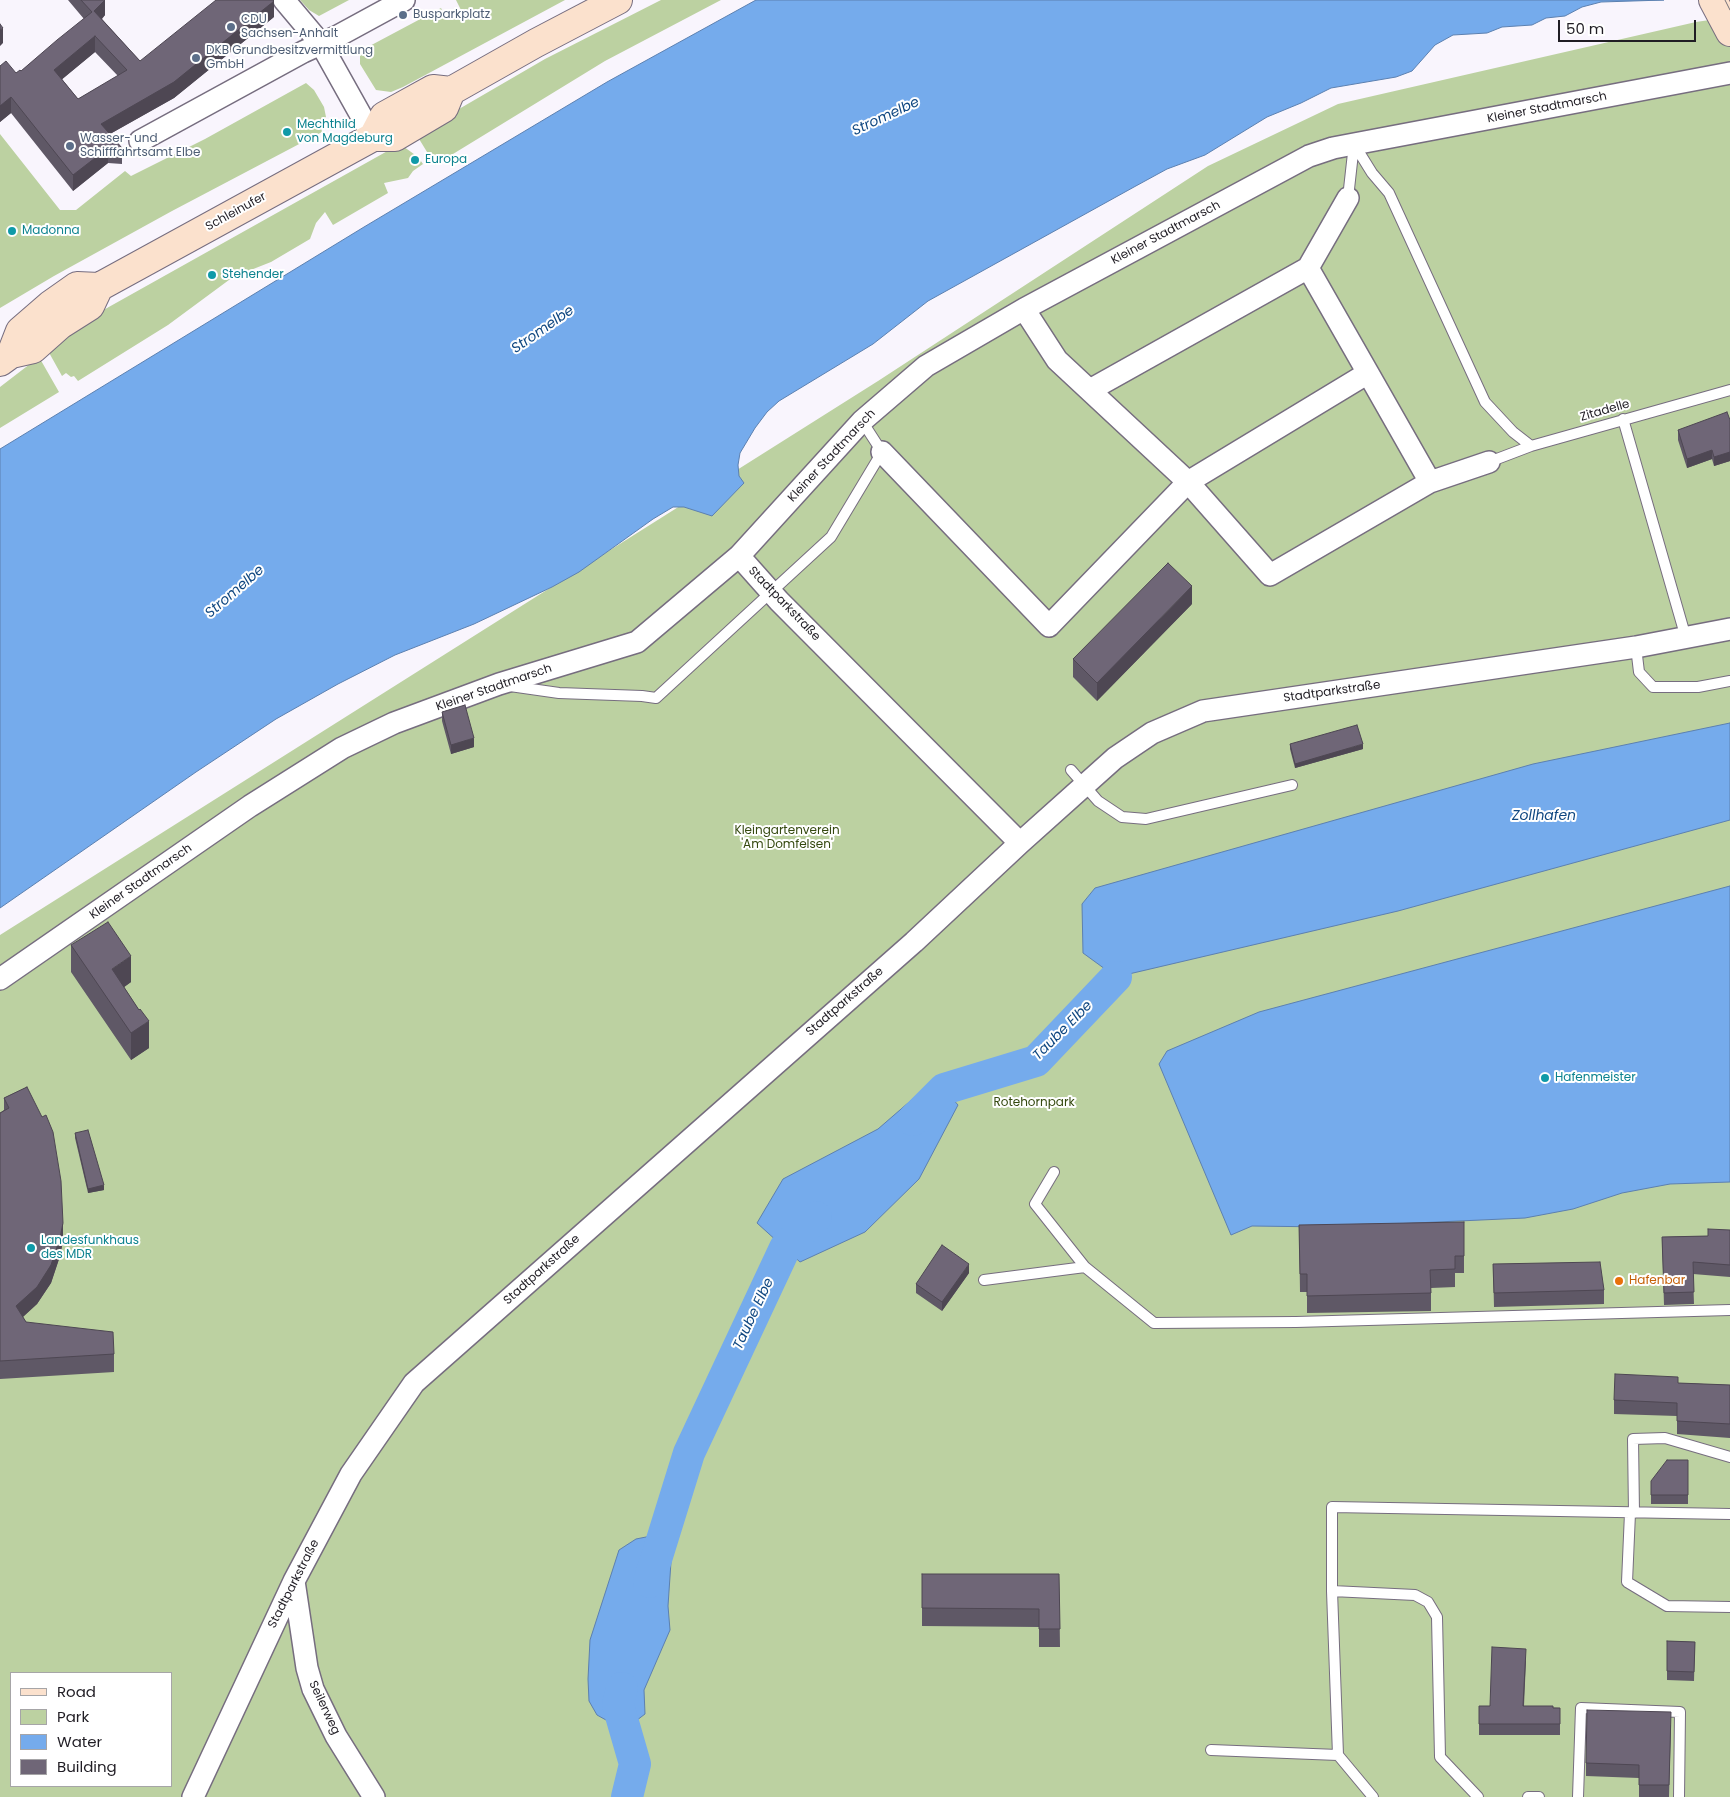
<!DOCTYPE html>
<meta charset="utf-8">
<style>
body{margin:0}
#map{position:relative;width:1730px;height:1797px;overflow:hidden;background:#f9f5fd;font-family:Poppins,sans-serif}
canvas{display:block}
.legend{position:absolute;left:10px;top:1672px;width:162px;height:115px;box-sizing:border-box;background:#fff;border:1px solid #a6a5a7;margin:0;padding:6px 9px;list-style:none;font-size:15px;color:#201d24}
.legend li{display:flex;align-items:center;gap:10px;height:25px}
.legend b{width:25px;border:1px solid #a6a5a7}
.scale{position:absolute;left:1558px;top:20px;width:138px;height:22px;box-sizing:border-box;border:2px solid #201d24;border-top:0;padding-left:6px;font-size:15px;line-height:18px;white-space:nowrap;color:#201d24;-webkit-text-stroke:4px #fff;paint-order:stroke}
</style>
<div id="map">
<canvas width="1730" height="1797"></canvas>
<ul class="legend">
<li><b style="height:6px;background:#fbe1cd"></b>Road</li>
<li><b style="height:14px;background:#bcd1a1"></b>Park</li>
<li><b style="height:14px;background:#75abec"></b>Water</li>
<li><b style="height:14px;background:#6f6677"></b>Building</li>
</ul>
<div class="scale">50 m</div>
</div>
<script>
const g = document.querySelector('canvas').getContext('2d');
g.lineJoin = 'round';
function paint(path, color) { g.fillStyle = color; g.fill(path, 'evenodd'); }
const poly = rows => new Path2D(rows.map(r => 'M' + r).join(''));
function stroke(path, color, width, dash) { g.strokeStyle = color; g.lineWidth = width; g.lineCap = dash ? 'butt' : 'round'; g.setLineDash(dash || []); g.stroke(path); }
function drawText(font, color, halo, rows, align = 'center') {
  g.font = font + ' Poppins,sans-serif'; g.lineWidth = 4; g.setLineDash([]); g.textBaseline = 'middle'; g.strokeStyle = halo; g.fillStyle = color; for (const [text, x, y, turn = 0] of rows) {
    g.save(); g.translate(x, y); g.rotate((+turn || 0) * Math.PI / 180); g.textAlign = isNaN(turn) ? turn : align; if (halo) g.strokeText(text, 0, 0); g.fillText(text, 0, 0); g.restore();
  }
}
paint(poly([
 [300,0,349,0,319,16,309,10],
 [456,0,565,0,403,87,391,92,376,90,360,64,360,55,364,49,441,8,446,18,461,10],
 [661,0,721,0,605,61,435,165,416,134,545,59],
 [1730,17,1730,1797,0,1797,0,935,878,381,1208,166,1338,104,1696,22],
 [11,1673,171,1673,171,1786,11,1786],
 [306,83,314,90,324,107,326,117,320,122,322,132,172,211,54,276,0,308,0,134,60,210,76,210,125,171,131,176,205,139],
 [400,144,418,157,423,164,413,171,408,178,384,183,388,193,333,225,325,212,316,223,310,239,271,262,233,277,168,325,78,381,74,376,71,377,66,373,62,376,47,349,82,322],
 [39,357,59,392,0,428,0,387]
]), '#bcd1a1');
const water = poly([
 [756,0,1664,0,1601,2,1582,7,1565,16,1546,18,1532,25,1502,27,1487,33,1453,35,1435,45,1412,71,1396,77,1331,88,1301,103,1267,117,1205,155,1167,169,1134,187,928,301,873,344,779,401,767,412,755,428,740,453,738,465,739,476,744,483,712,516,684,507,673,507,653,519,579,572,552,587,474,624,395,655,338,684,276,719,196,772,0,908,0,449,364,227,607,82,756,0],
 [1730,723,1730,820,1398,911,1116,977,1083,953,1082,904,1095,888,1533,764,1730,723],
 [1730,886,1730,1182,1670,1184,1622,1193,1573,1209,1525,1218,1326,1227,1252,1226,1231,1235,1159,1064,1167,1051,1259,1012,1730,886],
 [944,1089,958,1105,919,1179,865,1232,800,1262,757,1223,783,1179,878,1129,923,1090,944,1089],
 [656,1535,672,1547,668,1606,670,1630,644,1690,645,1714,624,1730,597,1715,589,1701,588,1679,590,1640,619,1550,636,1539,656,1535]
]);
paint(water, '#75abec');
stroke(water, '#5c80b0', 1);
stroke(poly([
 [913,1120,944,1089,1036,1061,1116,977],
 [649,1582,689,1453,785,1248,816,1217],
 [622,1688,618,1705,635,1764,627,1797]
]), '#75abec', 32);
const lane = poly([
 [1354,144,1372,173,1389,193,1485,402,1513,432,1531,446],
 [1348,198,1354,144],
 [1623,419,1686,638],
 [1489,462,1531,446,1730,390],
 [1636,647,1639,672,1653,687,1698,687,1730,681],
 [510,686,559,693,642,696,656,698,831,537,882,452,862,421],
 [1071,770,1098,801,1122,817,1146,819,1292,785],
 [1054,1172,1035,1204,1085,1267],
 [984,1280,1085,1267,1154,1323,1296,1322,1730,1310],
 [1630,1513,1627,1582,1667,1606,1730,1607],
 [1634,1513,1633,1439,1665,1438,1730,1457],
 [1332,1591,1415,1595,1428,1602,1437,1617,1440,1757,1478,1797],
 [1211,1750,1338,1755],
 [1373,1797,1338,1755,1332,1591,1332,1507,1730,1514],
 [1528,1797,1539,1797],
 [1578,1797,1581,1708,1680,1712,1679,1797]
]);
const street = poly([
 [284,0,321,44,373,137],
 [140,141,303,52,336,37,404,0],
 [1024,309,1057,360,1188,482,1270,575,1430,482,1489,462],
 [1368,373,1430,482],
 [1090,390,1308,268],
 [882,452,1049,626,1188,482,1368,373,1308,268,1348,198],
 [739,556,779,601,1020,843],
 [0,979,250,806,342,748,394,723,499,684,637,642,739,556,862,421,926,366,1024,309,1309,156,1333,148,1354,144,1730,73],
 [294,1581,307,1668,313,1689,336,1736,374,1797],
 [193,1797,294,1581,351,1474,414,1383,914,942,1020,843,1115,758,1152,733,1203,711,1636,647,1730,629]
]);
const secondary = poly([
 [1713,0,1730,32],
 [373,137,384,116,393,111,433,89,451,91],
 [11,354,20,331,50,305,77,286,99,287,373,137,395,137,444,108,451,91,536,43,618,0],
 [0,362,11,354,33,349,60,325,90,306,99,287]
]);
stroke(lane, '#766d7f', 12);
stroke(street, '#766d7f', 24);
stroke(secondary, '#766d7f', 30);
stroke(lane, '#fff', 10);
stroke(street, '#fff', 21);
stroke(secondary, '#fbe1cd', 28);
stroke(poly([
 [1725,0,1730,10]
]), '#757279', 1);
paint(poly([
 [68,0,105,0,105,15,102,19,140,61,274,17,174,98,110,134,122,148,122,164,108,163,73,191,11,113,0,122,0,66,16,73,21,71,84,19],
 [95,52,118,76,78,99,62,79],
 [1730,420,1730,461,1714,466,1712,459,1687,468,1678,440,1678,430],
 [1192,604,1097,701,1073,677,1073,659],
 [442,712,474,747,451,754,442,721],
 [1290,744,1363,749,1295,768,1290,749],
 [71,945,131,982,124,987,139,1010,149,1048,131,1060,71,972],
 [27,1087,63,1241,60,1256,51,1283,37,1304,23,1317,26,1322,114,1354,114,1372,0,1379,0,1113,4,1110,4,1098],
 [75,1133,104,1190,88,1193,75,1138],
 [1299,1225,1464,1256,1464,1273,1455,1273,1455,1287,1431,1288,1431,1311,1307,1313,1307,1292,1300,1292],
 [1730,1230,1730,1277,1693,1274,1694,1304,1664,1305,1662,1237,1708,1236],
 [1493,1264,1604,1290,1604,1304,1494,1307],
 [969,1273,942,1311,916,1293,916,1284],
 [1678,1383,1730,1385,1730,1438,1677,1434,1677,1416,1614,1414,1614,1400],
 [1688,1460,1688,1504,1651,1504,1651,1481],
 [922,1574,1059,1574,1060,1647,1039,1647,1039,1627,922,1626],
 [1667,1641,1695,1642,1694,1681,1667,1680],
 [1526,1660,1524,1706,1560,1708,1560,1735,1479,1735,1479,1706,1490,1706],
 [1671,1725,1669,1797,1639,1797,1639,1778,1586,1776,1586,1763]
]), '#5f5866');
paint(poly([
 [105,0,105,15,94,27,94,11],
 [274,1,274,17,174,98,101,139,101,124],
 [3,28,3,43,0,46,0,30],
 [95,36,95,52,54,86,54,70],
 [11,97,11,113,0,122,0,106],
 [108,148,108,163,73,191,73,175],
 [1712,450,1712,459,1687,468,1687,459],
 [1730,452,1730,461,1714,466,1714,457],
 [1192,586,1192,604,1097,701,1097,683],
 [474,738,474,747,451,754,451,745],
 [1363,744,1363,749,1295,768,1295,764],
 [131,956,131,982,112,996,112,969],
 [149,1021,149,1048,131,1060,131,1033],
 [104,1185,104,1190,88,1193,88,1189],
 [63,1223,63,1241,60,1256,51,1283,37,1304,16,1323,16,1306],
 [969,1264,969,1273,942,1311,942,1302]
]), '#4e4753');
const building = poly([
 [81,0,105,0,94,11,140,61,216,0,273,0,274,1,174,82,101,124,122,148,108,148,73,175,11,97,0,106,0,66,6,61,16,73,20,70,21,71,57,40,92,12,81,0],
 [95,36,127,70,78,99,54,70,95,36],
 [0,24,3,28,0,30,0,24],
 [1727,412,1730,420,1730,452,1714,457,1712,450,1687,459,1678,430,1727,412],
 [1168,563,1192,586,1097,683,1073,659,1168,563],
 [465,705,474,738,451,745,442,712,465,705],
 [1357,725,1363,744,1295,764,1290,744,1357,725],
 [108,922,131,956,112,969,139,1010,140,1009,149,1021,131,1033,71,945,108,922],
 [27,1087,42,1117,46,1115,53,1132,61,1181,63,1223,60,1238,51,1265,37,1287,16,1306,26,1322,113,1332,114,1354,0,1361,0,1113,9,1108,4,1098,27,1087],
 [88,1130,104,1185,88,1189,75,1133,88,1130],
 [1464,1222,1464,1256,1455,1256,1455,1269,1430,1270,1431,1293,1307,1296,1307,1274,1300,1274,1299,1225,1464,1222],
 [1708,1229,1730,1230,1730,1265,1693,1262,1694,1292,1664,1293,1662,1237,1708,1236,1708,1229],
 [942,1245,969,1264,942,1302,916,1284,942,1245],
 [1600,1262,1604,1290,1494,1293,1493,1264,1600,1262],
 [1615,1374,1678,1377,1678,1383,1730,1385,1730,1424,1677,1421,1677,1403,1614,1400,1615,1374],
 [1667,1460,1688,1460,1688,1495,1651,1495,1651,1481,1667,1460],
 [922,1574,1059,1574,1060,1629,1039,1629,1039,1609,922,1608,922,1574],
 [1667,1641,1695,1642,1694,1672,1667,1671,1667,1641],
 [1492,1647,1526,1649,1523,1706,1553,1706,1553,1708,1560,1708,1560,1724,1479,1724,1479,1706,1490,1706,1492,1647],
 [1587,1710,1671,1712,1669,1785,1639,1785,1639,1765,1586,1763,1587,1710]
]);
paint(building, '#6f6677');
stroke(building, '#4e4753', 1);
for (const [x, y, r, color] of [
 [403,15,5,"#5c6f8a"],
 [231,27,5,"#5c6f8a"],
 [196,58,5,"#5c6f8a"],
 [287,132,5,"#0f9aa8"],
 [70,146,5,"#5c6f8a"],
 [415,160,5,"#0f9aa8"],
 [12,231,5,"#0f9aa8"],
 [212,275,5,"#0f9aa8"],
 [1545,1078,5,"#0f9aa8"],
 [31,1248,5,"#0f9aa8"],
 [1619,1281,5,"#e8710a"]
]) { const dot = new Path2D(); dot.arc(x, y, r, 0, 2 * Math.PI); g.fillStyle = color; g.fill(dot); stroke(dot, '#fff', 2); }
drawText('12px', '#4e5e75', '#fff', [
 ["Busparkplatz",413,15],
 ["CDU",241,20],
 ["Sachsen-Anhalt",241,34],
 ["DKB Grundbesitzvermittlung",206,51],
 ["GmbH",206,65],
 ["Wasser- und",80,139],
 ["Schifffahrtsamt Elbe",80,153]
], 'left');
drawText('12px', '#201d24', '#fff', [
 ["Kleiner Stadtmarsch",1547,108,-11],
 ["Schleinufer",236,212,-29],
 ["Kleiner Stadtmarsch",1166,233,-28],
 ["Zitadelle",1605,411,-16],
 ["Kleiner Stadtmarsch",832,456,-47],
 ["Stadtparkstraße",784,604,46],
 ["Kleiner Stadtmarsch",494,688,-19],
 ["Stadtparkstraße",1332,692,-8],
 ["Kleiner Stadtmarsch",141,882,-35],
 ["Stadtparkstraße",845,1002,-41],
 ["Stadtparkstraße",542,1270,-42],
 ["Stadtparkstraße",294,1584,-63],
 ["Seilerweg",324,1708,65]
]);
drawText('12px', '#0d838f', '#fff', [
 ["Mechthild",297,125],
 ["von Magdeburg",297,139],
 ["Europa",425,160],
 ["Madonna",22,231],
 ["Stehender",222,275],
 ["Hafenmeister",1555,1078],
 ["Landesfunkhaus",41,1241],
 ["des MDR",41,1255]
], 'left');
drawText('12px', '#354910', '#fff', [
 ["Kleingartenverein",787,831],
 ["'Am Domfelsen'",787,845],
 ["Rotehornpark",1034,1103]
]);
drawText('12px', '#c56008', '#fff', [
 ["Hafenbar",1629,1281]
], 'left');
drawText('italic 14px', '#0f4781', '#fff', [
 ["Stromelbe",886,117,-25],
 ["Stromelbe",543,330,-35],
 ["Stromelbe",235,592,-41],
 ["Zollhafen",1544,816],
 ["Taube Elbe",1063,1031,-45],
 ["Taube Elbe",754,1314,-65]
]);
</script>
